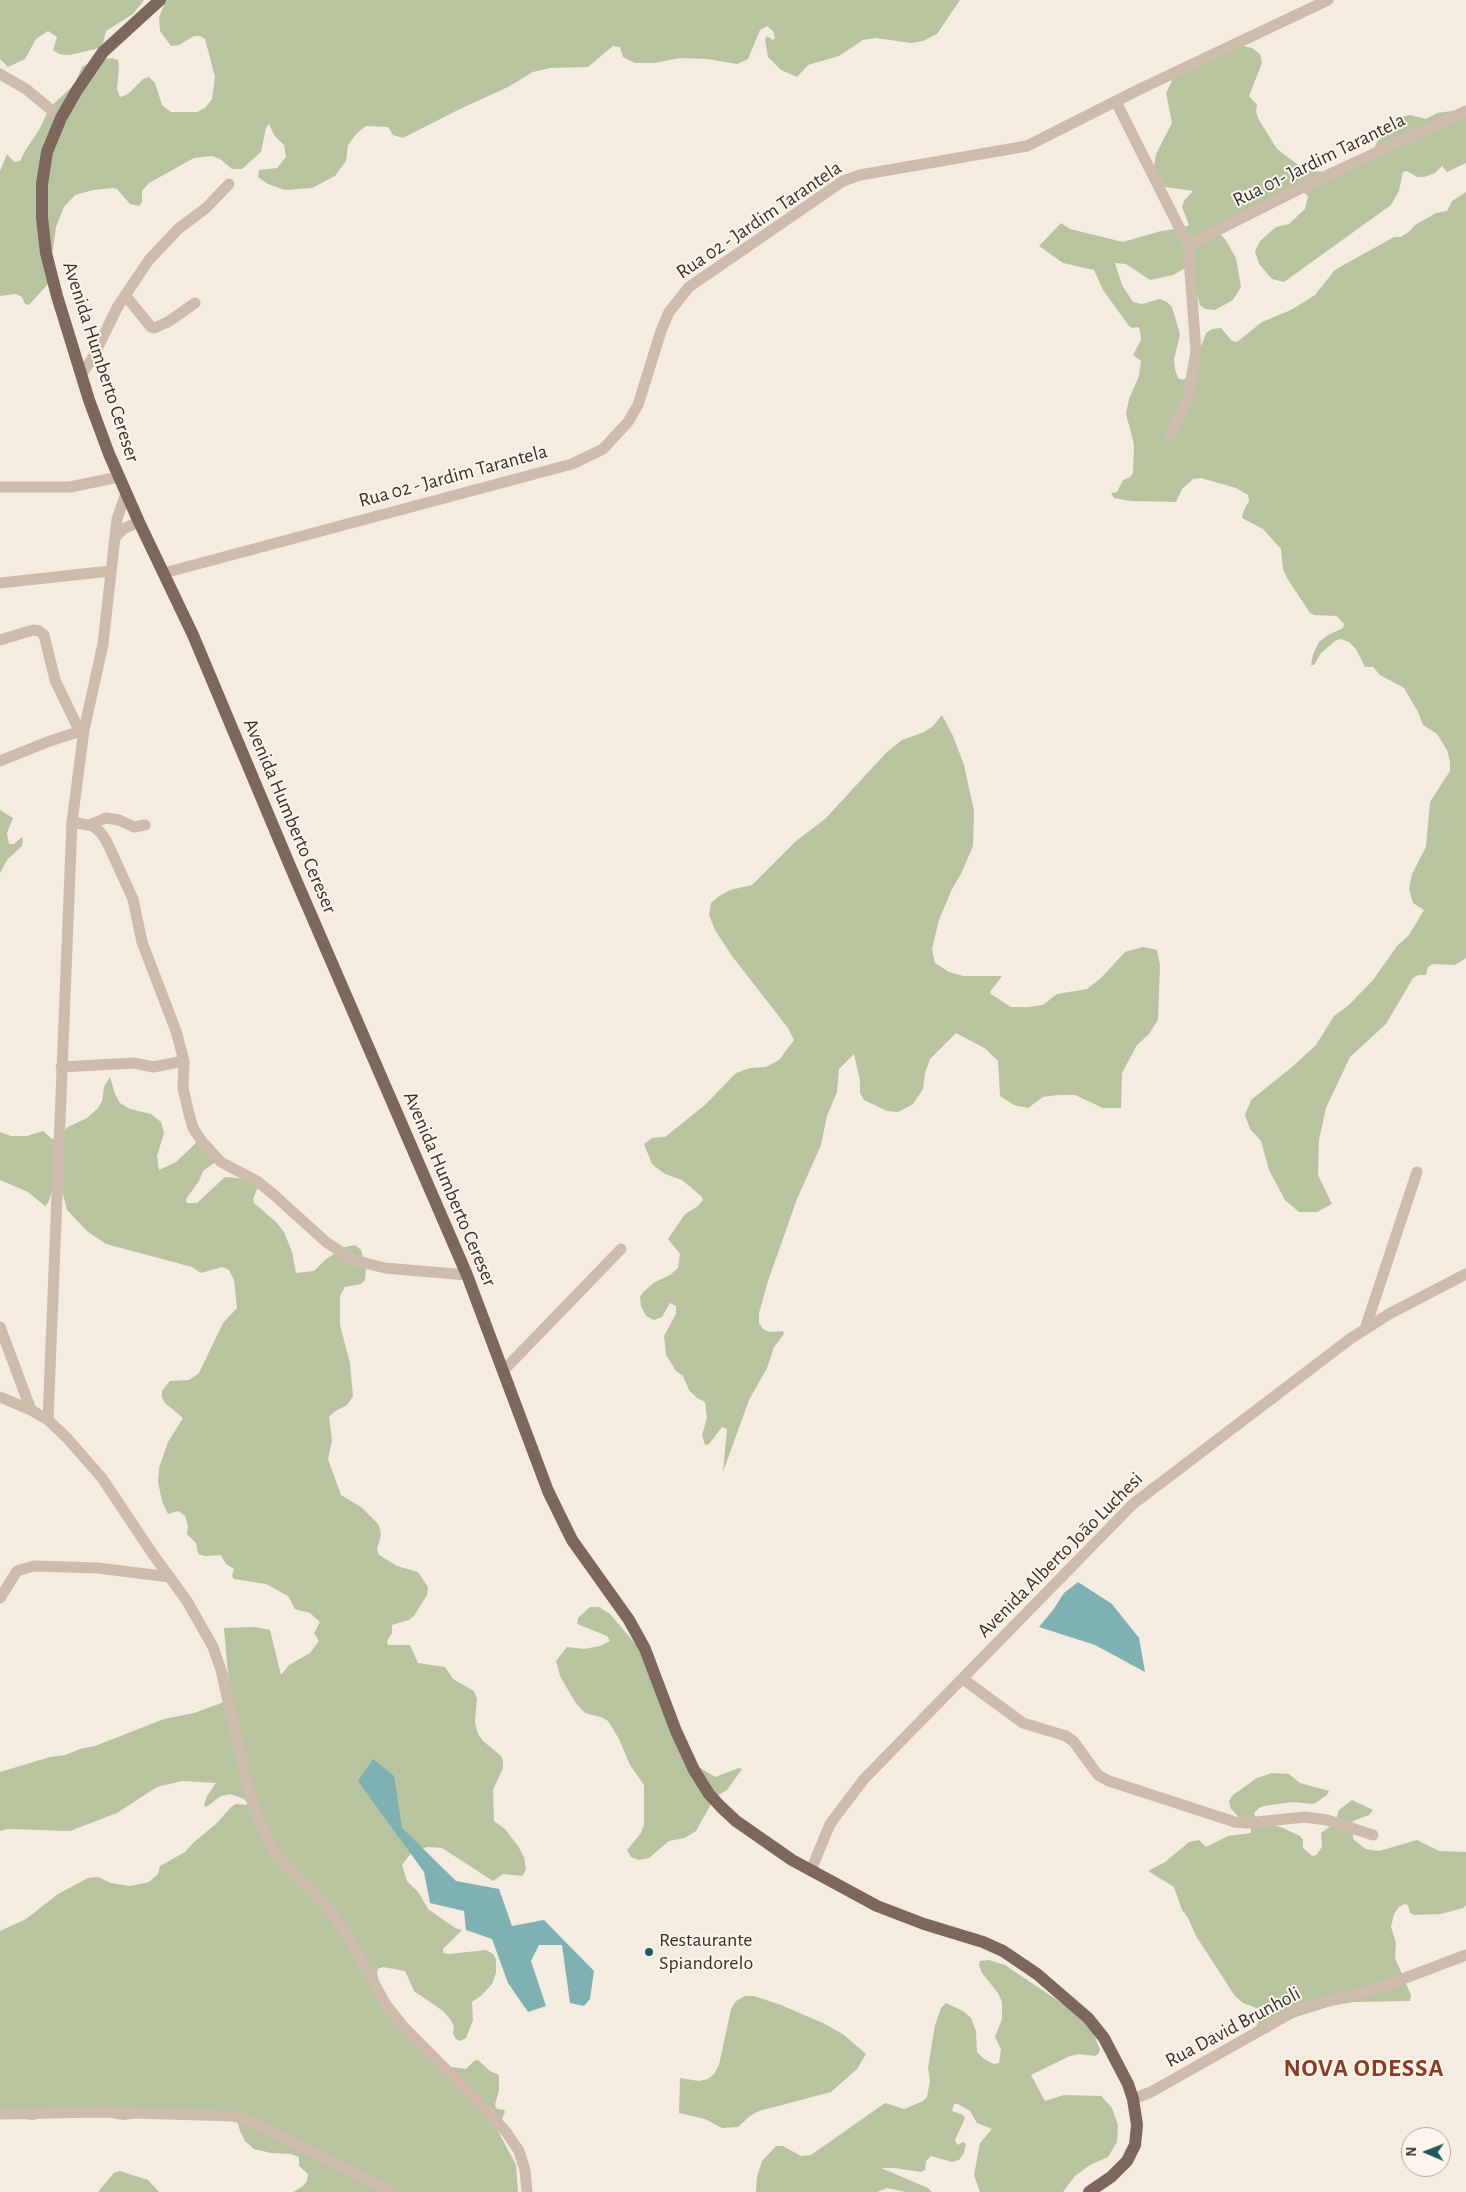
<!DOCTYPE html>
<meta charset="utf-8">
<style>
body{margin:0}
#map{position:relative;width:1466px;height:2192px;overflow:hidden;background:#f4ebe1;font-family:"Alegreya Sans",sans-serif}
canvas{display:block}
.north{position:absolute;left:1401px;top:2127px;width:50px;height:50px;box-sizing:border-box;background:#fbf5ee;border:1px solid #aea6a0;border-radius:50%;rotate:271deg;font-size:14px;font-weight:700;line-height:20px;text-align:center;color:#3b302b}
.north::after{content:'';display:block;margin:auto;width:18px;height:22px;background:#1f5a5e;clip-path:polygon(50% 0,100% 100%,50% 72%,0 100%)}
</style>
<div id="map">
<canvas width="1466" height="2192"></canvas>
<div class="north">N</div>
</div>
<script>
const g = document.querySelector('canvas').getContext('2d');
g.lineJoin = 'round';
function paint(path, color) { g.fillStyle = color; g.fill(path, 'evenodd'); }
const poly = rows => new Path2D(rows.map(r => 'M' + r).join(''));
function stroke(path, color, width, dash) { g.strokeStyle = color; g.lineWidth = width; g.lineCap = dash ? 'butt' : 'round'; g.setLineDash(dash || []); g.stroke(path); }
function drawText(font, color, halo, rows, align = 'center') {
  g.font = font + ' "Alegreya Sans",sans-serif'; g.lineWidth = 4; g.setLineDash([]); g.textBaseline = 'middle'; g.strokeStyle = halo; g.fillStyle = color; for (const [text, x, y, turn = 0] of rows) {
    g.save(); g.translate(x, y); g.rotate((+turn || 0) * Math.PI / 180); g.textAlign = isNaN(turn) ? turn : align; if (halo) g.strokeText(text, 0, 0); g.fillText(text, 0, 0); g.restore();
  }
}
paint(poly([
 [0,0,144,0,133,14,106,31,103,43,99,48,70,55,59,54,53,50,57,37,48,31,36,39,25,59,8,67,0,59],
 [166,0,960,0,937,34,923,41,911,43,876,38,863,40,839,56,808,65,797,77,781,70,768,57,765,39,767,36,773,40,775,38,773,31,767,26,760,30,748,59,737,64,707,59,680,58,655,63,635,63,623,57,620,47,613,46,588,67,550,68,533,72,508,87,458,110,403,138,393,135,388,127,366,126,357,133,348,145,346,161,335,176,312,188,285,190,268,184,258,177,259,170,277,168,286,157,284,145,274,135,269,124,266,128,261,152,242,169,232,169,220,159,212,156,194,158,149,183,142,191,142,202,139,206,130,204,117,189,113,188,93,190,75,195,64,207,56,227,48,284,29,305,25,304,22,297,16,294,0,296,0,171,7,154,14,162,20,161,25,151,39,130,50,107,74,85,82,67,92,61,111,58,118,60,119,68,117,89,120,97,128,94,143,79,149,77,155,83,162,105,171,112,197,112,205,108,212,99,215,77,205,39,200,36,194,36,179,45,171,46,160,31,159,17],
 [1243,46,1252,48,1260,54,1262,63,1249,96,1257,105,1256,112,1259,120,1277,149,1306,171,1328,172,1370,157,1385,125,1392,119,1410,115,1426,119,1437,113,1466,109,1466,163,1447,172,1442,166,1435,173,1424,177,1417,177,1407,171,1403,172,1399,191,1391,205,1284,282,1272,279,1259,264,1255,251,1260,241,1276,227,1289,224,1305,209,1308,196,1302,191,1218,232,1225,239,1236,258,1241,287,1233,300,1215,310,1205,309,1200,305,1189,266,1173,275,1150,280,1126,264,1115,263,1122,285,1133,302,1142,304,1160,299,1167,302,1172,307,1180,334,1174,360,1175,369,1178,378,1183,380,1187,377,1196,361,1206,333,1212,329,1221,328,1232,341,1237,342,1262,322,1291,310,1315,295,1334,271,1340,267,1394,237,1401,237,1410,231,1415,225,1436,213,1447,211,1452,201,1466,192,1466,958,1455,965,1433,964,1428,967,1426,975,1418,975,1413,978,1386,1024,1350,1057,1326,1108,1319,1140,1318,1175,1332,1204,1317,1212,1299,1212,1285,1200,1269,1170,1261,1141,1250,1129,1245,1115,1251,1100,1292,1067,1316,1045,1334,1016,1349,1005,1373,980,1397,946,1409,935,1424,910,1413,903,1409,889,1412,874,1426,847,1430,802,1450,771,1450,762,1447,750,1437,734,1423,725,1418,712,1404,688,1380,675,1373,667,1365,667,1356,649,1349,642,1341,639,1335,641,1321,653,1314,665,1311,665,1313,654,1319,642,1328,635,1343,628,1344,624,1337,616,1315,615,1310,613,1287,578,1283,569,1281,549,1263,529,1242,518,1243,512,1249,501,1248,495,1236,488,1201,478,1193,479,1182,489,1176,502,1131,501,1114,498,1111,493,1117,492,1123,480,1130,477,1133,473,1134,444,1126,414,1129,399,1139,376,1141,361,1133,355,1141,340,1140,330,1138,327,1132,328,1129,326,1103,290,1094,270,1063,263,1039,246,1061,223,1070,229,1123,242,1161,231,1182,228,1189,225,1182,207,1184,201,1193,191,1165,187,1154,167,1156,154,1172,123,1166,93,1174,77],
 [942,715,953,736,964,765,974,811,973,846,961,874,952,889,939,920,932,949,935,963,949,972,963,976,1002,976,990,992,991,994,1011,1007,1028,1007,1043,1005,1057,994,1087,989,1101,978,1125,952,1143,947,1157,950,1160,965,1158,1020,1149,1034,1137,1045,1122,1073,1121,1108,1103,1108,1075,1095,1058,1095,1043,1097,1028,1108,1014,1105,1000,1096,998,1061,986,1049,956,1033,930,1059,925,1073,923,1089,913,1104,898,1112,887,1111,864,1100,860,1093,860,1081,854,1054,839,1069,837,1092,827,1116,821,1145,797,1199,768,1281,759,1313,759,1323,763,1329,769,1332,783,1331,784,1334,774,1347,767,1368,749,1400,723,1472,727,1429,722,1427,709,1444,705,1445,702,1435,707,1418,705,1402,697,1398,689,1390,683,1376,676,1371,666,1355,664,1336,676,1314,676,1306,670,1303,662,1317,654,1320,646,1316,641,1306,640,1297,643,1292,655,1282,670,1275,678,1268,680,1254,668,1239,685,1214,698,1206,703,1200,701,1196,682,1180,665,1174,652,1164,644,1144,652,1138,665,1137,705,1105,736,1073,750,1068,766,1067,779,1060,794,1040,788,1028,732,956,715,930,709,915,711,903,718,897,730,890,752,885,796,841,825,819,886,753,902,740,924,732,933,726],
 [0,810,13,818,7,833,9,844,14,844,22,837,23,839,22,846,7,860,0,873],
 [110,1077,115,1094,120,1103,130,1109,151,1114,161,1122,164,1133,157,1156,159,1170,176,1162,199,1140,207,1139,212,1144,215,1154,214,1163,203,1171,199,1181,186,1199,187,1203,197,1203,225,1177,246,1179,258,1187,253,1199,254,1203,276,1222,284,1232,292,1252,296,1273,314,1271,326,1259,345,1247,355,1245,361,1250,366,1268,365,1280,361,1284,345,1287,340,1296,340,1325,350,1363,353,1396,347,1405,334,1412,329,1417,332,1440,328,1459,341,1495,361,1507,379,1525,381,1535,377,1549,379,1555,397,1566,418,1572,428,1587,427,1595,414,1616,409,1620,392,1625,392,1633,387,1641,388,1645,410,1645,418,1663,445,1667,453,1679,474,1691,477,1699,475,1722,478,1734,483,1741,501,1756,503,1761,503,1768,493,1790,494,1821,505,1829,518,1846,524,1857,526,1870,522,1876,503,1874,493,1881,442,1848,427,1847,411,1853,402,1865,407,1881,419,1893,428,1909,455,1928,462,1930,443,1949,443,1953,449,1954,486,1950,493,1954,496,1959,496,1973,492,1984,482,1995,472,2002,473,2020,466,2038,461,2041,456,2039,453,2034,454,2026,450,2019,443,2011,414,1991,405,1971,383,1967,378,1969,377,1973,383,2005,443,2066,466,2069,474,2061,478,2060,490,2071,499,2075,499,2090,495,2105,497,2109,504,2110,505,2112,499,2126,498,2131,516,2165,518,2192,293,2192,303,2186,307,2181,308,2174,299,2166,299,2157,291,2154,271,2153,254,2149,245,2141,240,2131,238,2124,241,2117,161,2115,123,2120,68,2110,33,2120,0,2117,0,1931,26,1919,58,1894,88,1878,98,1877,111,1883,130,1886,149,1882,158,1874,160,1866,185,1852,194,1842,216,1824,231,1807,236,1804,249,1805,244,1799,230,1794,221,1796,206,1807,204,1805,207,1796,216,1783,182,1781,157,1787,117,1813,70,1831,8,1829,0,1831,0,1772,50,1757,65,1755,80,1749,95,1746,164,1719,194,1713,224,1702,229,1686,224,1628,255,1627,270,1630,281,1675,289,1665,310,1653,319,1641,314,1633,320,1622,310,1613,295,1609,288,1596,266,1584,234,1579,232,1576,234,1569,226,1564,221,1555,205,1556,198,1554,196,1543,187,1534,188,1526,185,1516,178,1511,168,1514,162,1501,158,1482,159,1468,168,1442,183,1418,165,1403,162,1397,162,1391,170,1381,189,1380,199,1373,223,1323,237,1308,234,1280,229,1270,222,1267,201,1273,192,1267,106,1244,87,1231,67,1210,61,1187,56,1180,48,1203,45,1206,28,1192,0,1180,0,1132,11,1136,27,1136,43,1131,52,1139,56,1139,68,1127,87,1118,98,1108,102,1101,104,1087],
 [590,1607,599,1607,610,1614,633,1641,662,1681,691,1762,715,1777,739,1768,742,1769,727,1790,715,1797,696,1831,685,1838,669,1841,649,1858,639,1860,631,1857,627,1850,641,1833,644,1825,644,1785,630,1765,619,1739,608,1721,601,1717,585,1713,575,1702,560,1676,556,1661,567,1647,584,1649,600,1646,610,1641,607,1636,577,1624,578,1618],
 [1272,1773,1289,1774,1300,1783,1329,1791,1327,1795,1314,1804,1293,1802,1264,1806,1259,1808,1254,1813,1256,1819,1283,1828,1300,1836,1303,1840,1303,1848,1312,1856,1316,1855,1322,1847,1321,1833,1335,1823,1339,1810,1352,1800,1373,1810,1369,1815,1353,1821,1350,1826,1354,1840,1366,1849,1379,1851,1417,1840,1439,1851,1466,1852,1466,1905,1463,1908,1441,1914,1414,1915,1410,1913,1408,1905,1405,1904,1399,1907,1394,1914,1391,1927,1396,1943,1395,1958,1411,1995,1410,2001,1353,2002,1331,2006,1277,2023,1272,2026,1270,2032,1262,2035,1256,2027,1264,2011,1243,2003,1235,1996,1196,1936,1188,1918,1182,1910,1174,1887,1148,1871,1165,1862,1189,1842,1199,1840,1206,1847,1228,1836,1251,1833,1251,1829,1231,1809,1229,1801,1233,1795,1257,1778],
 [989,1960,1005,1965,1075,2012,1093,2032,1100,2050,1098,2054,1095,2056,1079,2054,1070,2056,1031,2075,1045,2101,1064,2095,1101,2096,1112,2108,1118,2125,1117,2142,1108,2157,1090,2165,1075,2176,1063,2192,980,2192,974,2175,980,2143,992,2129,977,2123,970,2111,958,2104,954,2104,952,2111,963,2115,965,2118,955,2140,957,2145,963,2142,966,2144,964,2153,959,2160,952,2162,931,2156,926,2161,925,2170,921,2172,895,2168,881,2168,928,2188,932,2192,906,2192,887,2188,877,2192,756,2192,757,2177,762,2161,776,2146,783,2146,801,2156,811,2155,885,2103,904,2109,923,2101,927,2097,930,2081,928,2068,935,2025,941,2008,946,2003,963,2011,971,2018,976,2031,977,2052,984,2059,994,2064,999,2063,1001,2049,995,2037,1002,2019,1002,2002,998,1993,982,1973,979,1965,980,1961],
 [745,1996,754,1996,781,2005,825,2024,844,2035,866,2054,857,2069,831,2092,759,2111,750,2116,738,2127,722,2128,705,2119,679,2113,680,2078,699,2081,708,2079,714,2074,719,2065,731,2009,736,2001],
 [120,2171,148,2180,159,2192,98,2192,114,2173]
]), '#b8c4a0');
paint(poly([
 [1078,1582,1112,1604,1139,1638,1145,1672,1095,1645,1039,1627,1053,1610,1064,1593],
 [373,1759,394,1776,402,1828,456,1881,499,1889,512,1926,544,1920,594,1971,590,1999,584,2006,570,2003,562,1945,539,1945,531,1961,546,2006,528,2012,508,1983,492,1939,466,1930,464,1911,430,1903,424,1872,358,1781]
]), '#7fb0b2');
stroke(poly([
 [0,74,26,89,61,118],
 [1116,102,1188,245,1196,351,1188,398,1169,436],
 [1188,245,1315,181,1466,111],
 [125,295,151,327,154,328,168,322,195,303],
 [81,375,92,359,118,306,149,260,178,229,206,208,229,184],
 [0,487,70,487,119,477],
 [116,537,123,529,139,522],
 [164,573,572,464,603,449,628,422,638,405,661,331,669,312,689,287,843,181,860,175,1027,146,1140,89,1328,0],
 [0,583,110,571],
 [0,640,33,630,39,631,44,635,55,680,80,732],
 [0,761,50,741,84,730],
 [72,822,93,826,100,832,106,840,133,899,142,942,176,1031,184,1061,183,1088,189,1114,193,1128,203,1143,221,1162,257,1181,273,1194,326,1242,353,1260,385,1268,467,1275],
 [89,825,106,818,119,820,134,827,145,825],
 [61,1067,134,1063,153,1067,184,1061],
 [0,1327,31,1410],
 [1365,1329,1417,1172],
 [504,1370,621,1249],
 [0,1397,31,1410,48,1420,67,1438,102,1478,152,1553,187,1601,213,1647,221,1670,245,1776,254,1808,271,1847,294,1873,313,1891,345,1931,385,2003,402,2025,487,2111,507,2133,519,2151,525,2170,527,2192],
 [48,1420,72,822,84,730,103,644,117,519,126,493],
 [0,1598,17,1571,34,1566,98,1568,170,1577],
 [963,1679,1023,1723,1066,1736,1074,1742,1098,1775,1109,1781,1235,1822,1247,1823,1305,1817,1327,1820,1373,1835],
 [811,1870,830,1824,864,1779,1133,1504,1350,1339,1389,1314,1466,1274],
 [1133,2099,1151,2092,1300,2008,1376,1989,1466,1955],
 [0,2114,103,2112,233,2116,250,2121,392,2192]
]), '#cdbbac', 11);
stroke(poly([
 [160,0,103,52,77,90,61,118,47,152,42,184,42,218,46,253,57,296,89,400,109,454,139,522,193,635,290,866,467,1275,548,1491,572,1540,629,1620,645,1649,676,1731,694,1770,709,1794,721,1807,736,1821,792,1860,877,1906,924,1924,983,1942,1003,1951,1037,1974,1088,2018,1104,2038,1128,2084,1133,2099,1137,2125,1135,2145,1127,2161,1111,2177,1089,2192]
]), '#7d675c', 12);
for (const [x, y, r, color] of [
 [649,1952,5,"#1f5a5e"]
]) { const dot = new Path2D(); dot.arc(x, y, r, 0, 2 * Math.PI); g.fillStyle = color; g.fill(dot); stroke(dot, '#fbf5ee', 2); }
drawText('20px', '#3b302b', '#fbf5ee', [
 ["Rua 01- Jardim Tarantela",1319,160,-26],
 ["Rua 02 - Jardim Tarantela",759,220,-34],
 ["Avenida Humberto Cereser",101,362,72],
 ["Rua 02 - Jardim Tarantela",453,476,-15],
 ["Avenida Humberto Cereser",290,816,67],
 ["Avenida Humberto Cereser",450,1189,67],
 ["Avenida Alberto João Luchesi",1060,1555,-45],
 ["Rua David Brunholi",1233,2027,-28]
]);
drawText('20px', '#3b302b', '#fbf5ee', [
 ["Restaurante",659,1940],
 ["Spiandorelo",659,1963]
], 'left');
g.letterSpacing = '1px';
drawText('bold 25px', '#8c3b22', '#fbf5ee', [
 ["NOVA ODESSA",1364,2068]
]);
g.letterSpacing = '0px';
</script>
